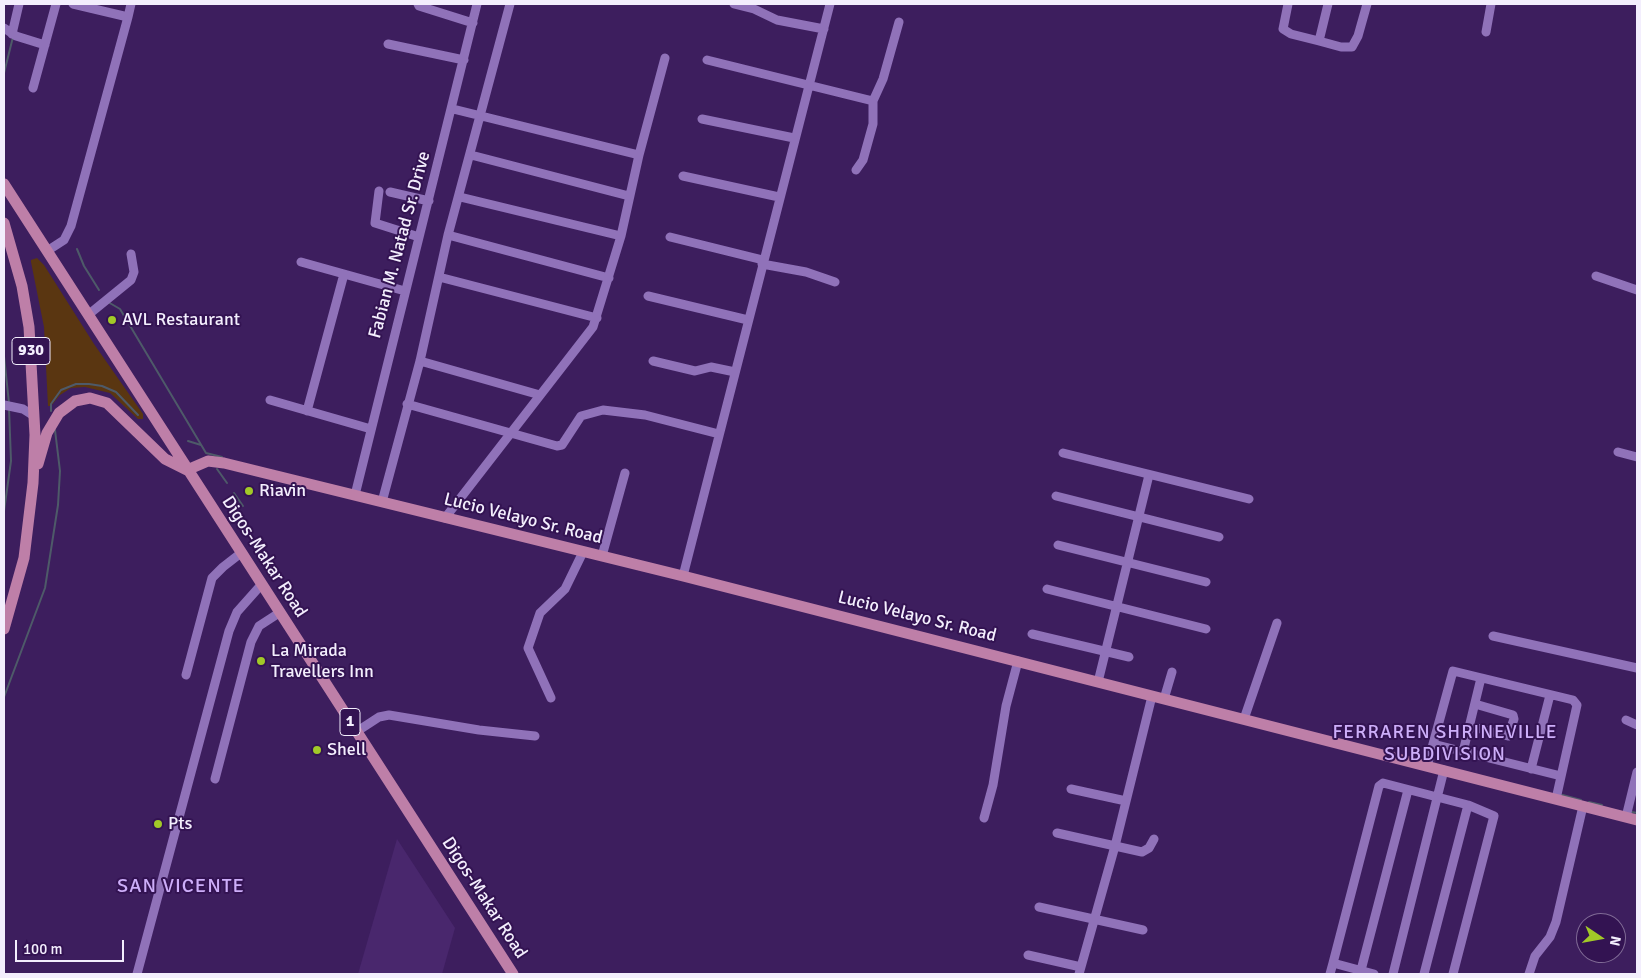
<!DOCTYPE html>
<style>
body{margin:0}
#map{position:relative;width:1641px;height:978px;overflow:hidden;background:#3d1e5e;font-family:Signika,sans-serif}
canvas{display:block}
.frame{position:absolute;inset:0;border:5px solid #f3eefd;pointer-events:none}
.north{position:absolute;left:1576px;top:913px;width:50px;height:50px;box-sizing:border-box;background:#331352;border:1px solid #806b96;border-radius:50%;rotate:102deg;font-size:14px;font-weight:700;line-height:20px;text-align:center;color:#f3eefd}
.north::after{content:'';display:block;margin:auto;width:18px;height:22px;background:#a2c928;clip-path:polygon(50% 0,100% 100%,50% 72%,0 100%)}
.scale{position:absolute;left:15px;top:940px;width:109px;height:22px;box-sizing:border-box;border:2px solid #f3eefd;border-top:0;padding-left:6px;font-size:15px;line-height:18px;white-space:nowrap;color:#f3eefd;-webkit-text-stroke:4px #331352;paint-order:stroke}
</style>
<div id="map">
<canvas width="1641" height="978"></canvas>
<div class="frame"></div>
<div class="north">N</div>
<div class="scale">100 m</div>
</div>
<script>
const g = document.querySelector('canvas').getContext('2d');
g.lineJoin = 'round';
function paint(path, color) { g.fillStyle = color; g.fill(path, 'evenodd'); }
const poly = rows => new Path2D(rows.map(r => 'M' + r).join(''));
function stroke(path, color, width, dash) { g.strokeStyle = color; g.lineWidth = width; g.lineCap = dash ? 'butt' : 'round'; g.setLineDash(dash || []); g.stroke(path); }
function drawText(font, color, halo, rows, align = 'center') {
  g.font = font + ' Signika,sans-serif'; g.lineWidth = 4; g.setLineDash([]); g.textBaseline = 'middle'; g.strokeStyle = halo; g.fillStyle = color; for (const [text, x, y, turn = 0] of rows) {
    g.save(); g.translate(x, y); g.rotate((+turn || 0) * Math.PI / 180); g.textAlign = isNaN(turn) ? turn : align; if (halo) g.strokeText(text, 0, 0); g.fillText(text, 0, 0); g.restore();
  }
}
paint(poly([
 [397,839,455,928,442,974,358,974]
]), '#49276d');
paint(poly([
 [37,258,44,265,94,344,143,414,143,419,138,419,110,393,85,387,71,388,60,395,51,406,48,406,44,327,31,262,31,260]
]), '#5a3611');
stroke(poly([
 [4,73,13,37],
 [77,249,84,266,99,290],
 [108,302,120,309,206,453,222,457],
 [4,356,9,403],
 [51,411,51,404,61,390,76,384,89,384,102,386,116,392,138,415],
 [188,441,201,445],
 [217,469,227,483],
 [234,493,243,506],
 [4,511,11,461,9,408],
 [4,697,45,588,58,505,60,471,55,430],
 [1559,794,1581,800],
 [1589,802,1602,805],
 [1632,812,1637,813]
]), '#4e5a69', 2);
stroke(poly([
 [73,4,128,17,131,4],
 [418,4,419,6,473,23],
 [734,4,754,9,777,20,824,29],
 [1288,4,1283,29,1291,34,1319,41,1328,4],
 [4,28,16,36,45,45],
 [1486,32,1491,4],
 [12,34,19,4],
 [1319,41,1341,47,1352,47,1358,36,1367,4],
 [388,44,464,60],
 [707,60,873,101,883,79,899,22],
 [33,88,56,4],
 [453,109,639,155],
 [702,119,794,138],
 [471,155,629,196],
 [856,170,863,160,873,124,873,101],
 [683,176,779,197],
 [379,191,375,223,419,237],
 [390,192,429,201],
 [460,197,621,236],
 [448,235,609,278],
 [670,237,763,260],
 [47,251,64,240,71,226,128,17],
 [301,262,405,291],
 [762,264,806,272,835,282],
 [1596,276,1637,290],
 [439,277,597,318],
 [648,296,748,320],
 [88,315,131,280,134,272,131,254],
 [420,361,540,395],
 [653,361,695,371,711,367,735,372],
 [270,400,371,429],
 [407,404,557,446,562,445,581,416,603,410,645,415,719,434],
 [4,405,23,409,34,416],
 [307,411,344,274],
 [1618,452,1637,457],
 [1063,453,1249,499],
 [355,495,477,4],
 [1056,496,1219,537],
 [382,502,420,361,448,235,510,4],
 [445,518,593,327,621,236,639,155,665,58],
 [1058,545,1206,582],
 [602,556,625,473],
 [683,576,830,4],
 [1047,589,1206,629],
 [1032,634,1129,657],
 [1493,636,1637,668],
 [186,675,212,578,223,567,241,553],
 [1098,682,1149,475],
 [551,698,528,648,540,613,565,589,583,552],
 [1164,699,1172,672],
 [1244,719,1277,623],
 [1626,720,1637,725],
 [1469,726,1508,736,1514,719,1513,715,1475,704],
 [356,732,379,717,389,715,479,730,535,736],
 [1433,744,1561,776],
 [1463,752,1481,678],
 [1427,766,1453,671,1573,700,1577,705,1556,799],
 [1531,769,1550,695],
 [215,779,251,642,259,626,279,613],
 [1071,789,1126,801],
 [1626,817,1637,772],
 [984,818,993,785,1006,706,1018,661],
 [1057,833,1142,852,1149,848,1154,839],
 [1039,907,1143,930],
 [1028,955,1081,967],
 [1333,963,1379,786,1383,783,1468,805,1494,816,1453,974],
 [137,974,229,631,237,612,261,585],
 [1079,974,1115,846,1152,696],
 [1330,974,1333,963,1374,974],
 [1360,974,1408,790],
 [1393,974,1444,770],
 [1424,974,1468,805],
 [1529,974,1535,956,1550,937,1556,922,1583,806]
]), '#9072b9', 9);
stroke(poly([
 [4,184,513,974],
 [4,223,22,286,29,327,35,435,33,483,24,558,4,629],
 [38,464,47,433,59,413,75,401,90,398,107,403,165,459,187,470],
 [187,470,208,461,224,463,683,576,1637,820]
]), '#be7fa8', 11);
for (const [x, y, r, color] of [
 [112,320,5,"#a2c928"],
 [249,491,5,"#a2c928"],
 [261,661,5,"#a2c928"],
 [317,750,5,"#a2c928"],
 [158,824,5,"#a2c928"]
]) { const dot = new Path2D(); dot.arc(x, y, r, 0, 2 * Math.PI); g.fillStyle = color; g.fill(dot); stroke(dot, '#331352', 2); }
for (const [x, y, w] of [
 [31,351,38],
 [350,722,20]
]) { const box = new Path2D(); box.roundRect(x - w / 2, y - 13.5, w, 27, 4); g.fillStyle = '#331352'; g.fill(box); stroke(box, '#f3eefd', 1); }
drawText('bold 16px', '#f3eefd', null, [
 ["930",31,351],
 ["1",350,722]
]);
drawText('18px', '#f3eefd', '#331352', [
 ["Fabian M. Natad Sr. Drive",400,245,-75],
 ["Lucio Velayo Sr. Road",523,519,14],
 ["Digos-Makar Road",264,557,57],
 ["Lucio Velayo Sr. Road",917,617,14],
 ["Digos-Makar Road",484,898,57]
]);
drawText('18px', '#f3eefd', '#331352', [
 ["AVL Restaurant",122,320],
 ["Riavin",259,491],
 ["La Mirada",271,651],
 ["Travellers Inn",271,672],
 ["Shell",327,750],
 ["Pts",168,824]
], 'left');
g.letterSpacing = '1px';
drawText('19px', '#cdaef9', '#331352', [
 ["FERRAREN SHRINEVILLE",1445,733],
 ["SUBDIVISION",1445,755]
]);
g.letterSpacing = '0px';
g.letterSpacing = '1px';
drawText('20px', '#cdaef9', '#331352', [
 ["SAN VICENTE",181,887]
]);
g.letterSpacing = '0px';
</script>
